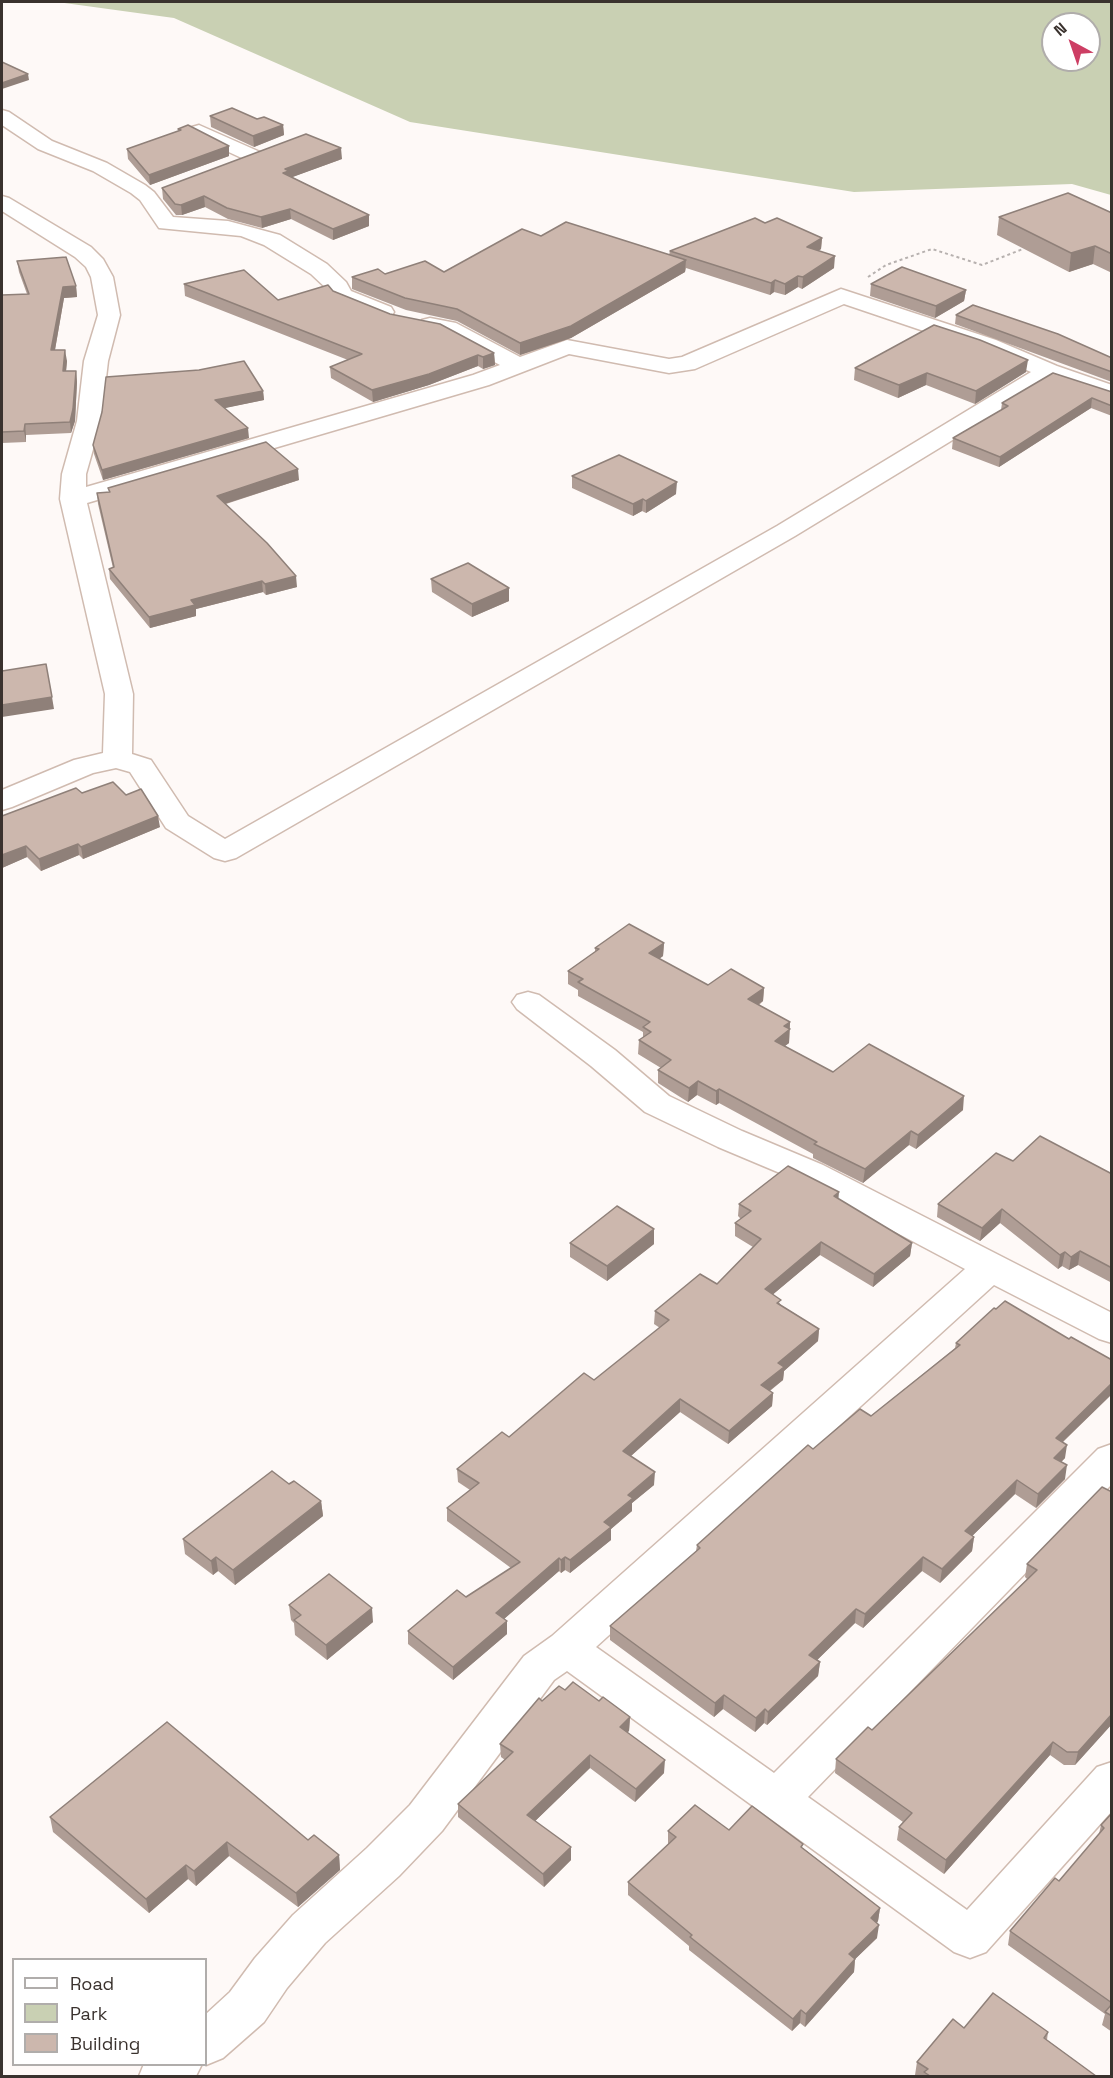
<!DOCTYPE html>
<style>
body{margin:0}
#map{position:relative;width:1113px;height:2078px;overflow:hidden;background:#fef9f7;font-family:"Space Grotesk",sans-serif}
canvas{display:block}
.frame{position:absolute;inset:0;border:3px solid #3a322e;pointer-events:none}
.legend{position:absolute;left:12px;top:1958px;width:195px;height:108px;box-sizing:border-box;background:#fff;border:2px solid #b0adab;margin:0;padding:8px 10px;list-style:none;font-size:18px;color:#3a322e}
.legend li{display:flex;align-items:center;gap:12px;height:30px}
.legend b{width:30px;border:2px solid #b0adab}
.north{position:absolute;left:1041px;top:12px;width:60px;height:60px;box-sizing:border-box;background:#fff;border:2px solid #b0adab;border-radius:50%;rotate:320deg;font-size:16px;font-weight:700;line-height:24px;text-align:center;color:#3a322e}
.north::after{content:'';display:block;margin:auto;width:21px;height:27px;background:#cd3e64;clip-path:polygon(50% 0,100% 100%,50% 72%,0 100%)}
</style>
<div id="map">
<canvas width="1113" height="2078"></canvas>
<div class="frame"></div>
<ul class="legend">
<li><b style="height:8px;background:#fff"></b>Road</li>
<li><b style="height:16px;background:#c9d0b3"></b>Park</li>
<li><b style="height:16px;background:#ccb7ad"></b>Building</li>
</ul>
<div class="north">N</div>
</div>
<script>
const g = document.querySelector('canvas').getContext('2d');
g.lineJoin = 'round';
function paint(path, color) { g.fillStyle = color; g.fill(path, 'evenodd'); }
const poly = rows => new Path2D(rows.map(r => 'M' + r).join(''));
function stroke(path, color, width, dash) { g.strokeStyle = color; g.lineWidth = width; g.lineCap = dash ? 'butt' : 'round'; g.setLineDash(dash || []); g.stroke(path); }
paint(poly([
 [57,2,1111,2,1111,195,1072,184,854,192,410,122,174,18],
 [1053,24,1089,24,1089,60,1053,60]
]), '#c9d0b3');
const minor = poly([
 [2,110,9,112,52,141,107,163,145,185,154,192,173,217,228,221,280,235,327,264,346,282,351,291,391,307,394,312,391,317,383,319,334,300,328,290,311,274,264,245,241,236,159,228,140,200,131,193,93,171,38,149,2,125,2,110],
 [199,125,260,152,263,156,260,160,253,162,246,160,192,135,189,131,192,127,199,125],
 [2,196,9,198,91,247,103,259,113,277,120,315,108,361,101,421,86,474,86,487,473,375,500,365,442,334,422,330,419,325,422,320,430,318,456,323,520,357,567,340,669,359,682,357,841,289,996,340,1057,366,1112,385,1112,400,1051,380,795,536,236,858,225,861,214,858,166,828,130,772,116,768,93,773,12,807,2,810,2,790,74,760,103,753,105,694,60,499,62,474,77,421,84,361,98,315,91,277,86,267,75,257,2,211,2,196],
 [844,304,980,350,1031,372,777,526,225,839,188,816,151,760,132,754,133,694,87,503,489,385,569,354,669,373,695,369,844,304],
 [528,992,539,995,615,1050,669,1096,742,1131,823,1165,1112,1313,1112,1343,1099,1339,994,1285,596,1647,774,1773,1098,1449,1112,1444,1112,1484,808,1797,967,1910,1097,1767,1112,1762,1112,1811,986,1952,970,1958,954,1952,567,1671,554,1680,442,1831,399,1876,325,1943,287,1988,264,2022,223,2058,206,2065,206,2014,230,1992,255,1958,293,1915,367,1848,410,1805,524,1656,552,1636,965,1269,799,1181,718,1147,645,1112,591,1066,517,1009,512,1002,517,995,528,992],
 [144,2064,202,2064,196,2076,139,2076,144,2064]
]);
stroke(minor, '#d0bbb0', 3);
stroke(poly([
 [868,277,886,265,932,249,982,265,1023,249]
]), '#b7b1af', 2, [3, 3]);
paint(minor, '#fff');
paint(poly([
 [210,116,257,119,283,125,284,135,254,147,211,127],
 [178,129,229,156,150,185,128,159,127,149,178,131],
 [342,159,292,177,369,215,369,226,333,240,291,219,262,228,228,219,205,207,182,215,176,215,163,199,162,188],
 [1112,213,1112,273,1093,264,1069,272,997,235,999,217],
 [765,223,822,238,821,249,818,251,834,268,802,289,798,287,785,295,774,292,770,295,686,268,685,272,571,338,520,355,457,321,406,310,352,289,352,277,385,274,444,272,541,236,669,255,670,251],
 [17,261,76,286,77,297,64,298,55,350,67,361,66,371,76,371,77,382,75,421,71,433,26,435,26,442,2,443,2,295,27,294,19,272],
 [184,284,278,300,333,291,390,314,494,353,495,365,483,369,478,366,429,385,373,402,331,378,330,367,348,360,185,296],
 [871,284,966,290,964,301,935,318,870,296],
 [956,315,1112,358,1112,382,955,324],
 [855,368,1026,372,975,404,926,385,898,398,854,380],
 [263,391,264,400,224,408,249,438,103,480,94,454,93,445],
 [1112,392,1112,416,1091,408,999,467,952,449,953,438,1001,410,1002,403],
 [572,476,676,494,646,513,642,511,633,516,572,488],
 [299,480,226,504,297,587,266,595,263,592,196,609,196,616,150,628,110,579,109,569,113,568,98,504,97,493,109,492,108,488],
 [431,579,509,601,472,617,432,592],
 [82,793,126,795,160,827,83,859,79,855,41,871,27,857,2,868,2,816],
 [664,943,663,956,659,959,708,985,764,988,763,1001,759,1005,790,1022,789,1043,785,1046,833,1072,963,1110,916,1149,909,1145,863,1183,813,1158,813,1154,719,1103,716,1105,697,1095,688,1102,658,1083,658,1070,661,1068,638,1054,639,1040,643,1038,643,1032,578,996,578,990,568,984,568,971,595,952,595,948],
 [1013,1161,1112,1174,1112,1283,1078,1265,1069,1270,1062,1266,1058,1269,1000,1223,980,1241,937,1217,938,1204],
 [839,1199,912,1243,910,1256,873,1287,820,1255,773,1294,781,1305,819,1329,818,1341,784,1371,783,1380,770,1391,773,1393,772,1406,728,1444,680,1412,631,1456,654,1485,632,1503,632,1511,611,1529,611,1540,570,1573,565,1570,561,1573,559,1571,504,1619,507,1634,453,1680,408,1644,408,1631,466,1597,511,1568,447,1521,447,1508,470,1490,458,1482,457,1469,509,1437,594,1380,660,1328,654,1324,655,1311,717,1284,753,1247,735,1236,735,1223,741,1219,738,1216,739,1204],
 [570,1243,654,1244,607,1281,570,1257],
 [1069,1339,1112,1360,1112,1394,1063,1442,1065,1458,1061,1462,1065,1479,1036,1508,1015,1494,972,1536,974,1537,972,1551,940,1583,922,1571,863,1628,855,1623,817,1660,820,1662,818,1676,767,1725,764,1723,755,1732,723,1709,714,1717,610,1640,610,1626,696,1551,697,1545,813,1449,871,1416,955,1348,956,1343],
 [289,1484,321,1501,323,1516,235,1585,218,1571,213,1575,185,1554,183,1539],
 [1112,1492,1112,1724,1075,1765,1064,1765,1050,1755,944,1874,897,1840,899,1827,903,1822,835,1773,836,1759,872,1730,1027,1579,1025,1577,1027,1564],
 [289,1605,373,1622,327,1660,295,1635,294,1623,291,1620],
 [565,1690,599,1701,630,1717,629,1731,627,1732,664,1773,635,1802,590,1768,535,1821,571,1860,544,1887,458,1817,458,1804,505,1760,501,1757,500,1744,542,1701],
 [1112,1813,1112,2032,1102,2025,1105,2014,1008,1945,1010,1931,1059,1881,1099,1834,1101,1825],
 [50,1817,308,1840,339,1855,340,1870,298,1907,229,1856,196,1886,188,1879,149,1913,53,1832],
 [729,1830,803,1848,880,1908,878,1921,877,1923,877,1938,855,1959,854,1972,805,2027,800,2023,792,2031,689,1950,689,1946,628,1895,628,1882,668,1844,668,1831],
 [964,2028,1048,2032,1047,2040,1096,2076,917,2076,915,2075,917,2062]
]), '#af9d95');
paint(poly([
 [28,74,29,80,2,89,2,83],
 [283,125,284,135,254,147,253,136],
 [229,146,229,156,150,185,149,175],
 [341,148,342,159,290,178,283,173,285,169],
 [204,196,205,207,182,215,181,205],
 [290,209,291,219,262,228,261,217],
 [369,215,369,226,333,240,333,229],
 [822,238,821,249,806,259,807,247],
 [1095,246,1093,264,1069,272,1071,253],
 [835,256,834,268,802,289,803,277],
 [686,260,685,272,571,338,520,355,520,343],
 [798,276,798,287,785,295,785,284],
 [775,280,774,292,770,295,771,283],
 [76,286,77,297,64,298,53,361,51,350,63,287],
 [966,290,964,301,935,318,936,306],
 [65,350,67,361,65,382,63,371],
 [494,353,495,365,483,369,483,357],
 [478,355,478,366,429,385,373,402,372,390],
 [1028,360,1026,372,975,404,976,391],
 [76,371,77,382,75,421,71,433,70,422],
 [927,373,926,385,898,398,899,385],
 [263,391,264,400,216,410,215,400],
 [1092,398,1091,408,999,467,1000,457],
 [25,424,26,435,26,442,24,431],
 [248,428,249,438,103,480,102,470],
 [298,469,299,480,218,506,217,496],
 [677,482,676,494,646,513,646,501],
 [643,499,642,511,633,516,633,504],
 [296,576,297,587,266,595,265,584],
 [262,581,263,592,196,609,196,616,150,628,149,617,191,600],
 [509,588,509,601,472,617,472,604],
 [52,697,54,709,2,717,2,705],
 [158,816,160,827,83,859,81,847],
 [78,844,79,855,41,871,39,859],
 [26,846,27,857,2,868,2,855],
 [664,943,663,956,648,967,649,953],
 [764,988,763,1001,747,1012,748,999],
 [790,1022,789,1043,774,1054,775,1041,784,1026],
 [698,1081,697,1095,688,1102,689,1088],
 [719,1089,719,1103,716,1105,716,1091],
 [964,1096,963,1110,916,1149,918,1135],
 [911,1131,909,1145,863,1183,865,1169],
 [839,1192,838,1204,834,1196],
 [1002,1209,1000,1223,980,1241,982,1228],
 [654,1229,654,1244,607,1281,607,1266],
 [821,1242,820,1255,764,1302,765,1289],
 [912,1243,910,1256,873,1287,874,1274],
 [1080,1251,1078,1265,1069,1270,1071,1257],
 [1065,1252,1062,1266,1058,1269,1060,1255],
 [819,1329,818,1341,784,1371,783,1380,760,1398,761,1385,778,1363],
 [1112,1383,1112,1394,1053,1451,1056,1438],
 [773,1393,772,1406,728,1444,729,1431],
 [680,1399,680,1412,623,1463,623,1451],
 [1067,1445,1065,1458,1052,1471,1054,1458],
 [1067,1465,1065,1479,1036,1508,1038,1494],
 [655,1472,654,1485,632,1503,632,1511,611,1529,611,1540,570,1573,570,1560,628,1495],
 [1017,1480,1015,1494,963,1545,965,1531],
 [321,1501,323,1516,235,1585,233,1570],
 [974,1537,972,1551,940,1583,942,1569],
 [216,1557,218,1571,213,1575,211,1561],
 [565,1557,565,1570,561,1573,561,1560],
 [923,1557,922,1571,863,1628,865,1614],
 [559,1558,559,1571,496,1626,496,1613],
 [372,1608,373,1622,327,1660,326,1645],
 [856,1609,855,1623,808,1669,809,1655],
 [507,1621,507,1634,453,1680,453,1667],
 [820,1662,818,1676,767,1725,768,1712],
 [724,1695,723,1709,714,1717,715,1703],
 [765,1709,764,1723,755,1732,756,1718],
 [1112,1714,1112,1724,1075,1765,1078,1752],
 [630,1717,629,1731,619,1740,620,1727],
 [1053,1742,1050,1755,944,1874,946,1860],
 [590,1755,590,1768,528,1828,527,1815],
 [665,1760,664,1773,635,1802,636,1789],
 [227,1842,229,1856,196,1886,194,1871],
 [571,1847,571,1860,544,1887,543,1874],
 [339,1855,340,1870,298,1907,296,1893],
 [186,1865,188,1879,149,1913,146,1899],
 [880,1908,878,1921,869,1931,871,1918],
 [879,1925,877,1938,847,1967,849,1954],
 [855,1959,854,1972,805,2027,806,2014],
 [801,2010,800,2023,792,2031,793,2019]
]), '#8f8079');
const building = poly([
 [2,62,28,74,2,83,2,62],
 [232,108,257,119,264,117,283,125,253,136,210,116,232,108],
 [188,125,229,146,149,175,127,149,181,130,178,129,188,125],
 [306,134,341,148,285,169,289,171,283,173,369,215,333,229,290,209,261,217,227,208,204,196,181,205,175,204,162,188,306,134],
 [1068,193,1112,213,1112,254,1095,246,1071,253,999,217,1068,193],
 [755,218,765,223,777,218,822,238,807,247,835,256,803,277,798,276,785,284,775,280,771,283,670,251,755,218],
 [566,222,686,260,571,326,520,343,457,309,405,298,352,277,378,269,385,274,425,261,444,272,522,229,541,236,566,222],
 [66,257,76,286,63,287,51,350,65,350,63,371,76,371,73,409,70,422,25,424,24,431,2,432,2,295,29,294,17,261,66,257],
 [902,267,966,290,936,306,871,284,902,267],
 [244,270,278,300,328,285,333,291,390,314,440,324,494,353,483,357,478,355,429,374,372,390,330,367,362,354,184,284,244,270],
 [973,305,1058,334,1112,358,1112,372,956,315,973,305],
 [934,325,980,340,1028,360,976,391,927,373,899,385,855,368,934,325],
 [244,361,263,391,215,400,248,428,102,470,93,445,102,412,106,377,199,370,244,361],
 [1053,373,1112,392,1112,406,1092,398,1000,457,953,438,1008,406,1002,403,1053,373],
 [266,442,298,469,217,496,267,543,296,576,265,584,262,581,191,600,195,605,149,617,109,569,114,567,97,493,110,492,108,488,266,442],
 [619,455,677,482,646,501,643,499,633,504,572,476,619,455],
 [468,563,509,588,472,604,431,579,468,563],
 [46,664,52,697,2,705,2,671,46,664],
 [113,782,126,795,141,789,158,816,81,847,78,844,39,859,26,846,2,855,2,816,76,788,82,793,113,782],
 [629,924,664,943,649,953,708,985,731,969,764,988,748,999,790,1022,784,1026,790,1029,775,1041,833,1072,869,1044,964,1096,918,1135,911,1131,865,1169,814,1144,817,1142,719,1089,716,1091,698,1081,689,1088,658,1070,671,1060,639,1040,651,1032,643,1027,650,1022,578,982,583,979,568,971,599,949,595,948,629,924],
 [1040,1136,1112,1174,1112,1268,1080,1251,1071,1257,1065,1252,1060,1255,1002,1209,982,1228,938,1204,996,1153,1013,1161,1040,1136],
 [788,1166,839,1192,834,1196,912,1243,874,1274,821,1242,765,1289,781,1300,777,1303,819,1329,778,1363,784,1367,761,1385,773,1393,729,1431,680,1399,623,1451,655,1472,628,1495,633,1498,604,1522,611,1527,570,1560,565,1557,561,1560,559,1558,496,1613,507,1621,453,1667,408,1631,457,1590,466,1597,520,1562,447,1508,479,1483,457,1469,502,1432,509,1437,584,1373,594,1380,669,1320,655,1311,700,1274,717,1284,761,1239,735,1223,751,1211,739,1204,788,1166],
 [617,1206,654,1229,607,1266,570,1243,617,1206],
 [1005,1301,1069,1339,1071,1337,1112,1360,1112,1383,1056,1438,1067,1445,1054,1458,1067,1465,1038,1494,1017,1480,965,1531,974,1537,942,1569,923,1557,865,1614,856,1609,809,1655,820,1662,768,1712,765,1709,756,1718,724,1695,715,1703,610,1626,700,1548,697,1545,808,1445,813,1449,860,1409,871,1416,960,1345,956,1343,994,1308,996,1309,1005,1301],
 [272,1471,289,1484,294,1481,321,1501,233,1570,216,1557,211,1561,183,1539,272,1471],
 [1102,1487,1112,1492,1112,1714,1078,1752,1067,1752,1053,1742,946,1860,899,1827,912,1813,836,1759,868,1727,872,1730,1037,1570,1027,1564,1102,1487],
 [329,1574,372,1608,326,1645,294,1620,301,1615,289,1605,329,1574],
 [573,1682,599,1701,603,1697,630,1717,620,1727,665,1760,636,1789,590,1755,527,1815,571,1847,543,1874,458,1804,513,1752,500,1744,539,1698,542,1701,559,1686,565,1690,573,1682],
 [167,1722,308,1840,314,1835,339,1855,296,1893,227,1842,194,1871,186,1865,146,1899,50,1817,167,1722],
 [695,1805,729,1830,752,1806,803,1844,801,1847,880,1908,871,1918,879,1925,849,1954,855,1959,806,2014,801,2010,793,2019,690,1937,692,1935,628,1882,676,1837,668,1831,695,1805],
 [1112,1813,1112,2003,1010,1931,1055,1878,1059,1881,1104,1828,1101,1825,1112,1813],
 [993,1993,1048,2032,1044,2038,1096,2076,930,2076,924,2072,928,2069,917,2062,953,2019,964,2028,993,1993],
 [1112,2004,1112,2016,1105,2012,1112,2004]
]);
paint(building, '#ccb7ad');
stroke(building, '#8f8079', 1.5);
</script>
